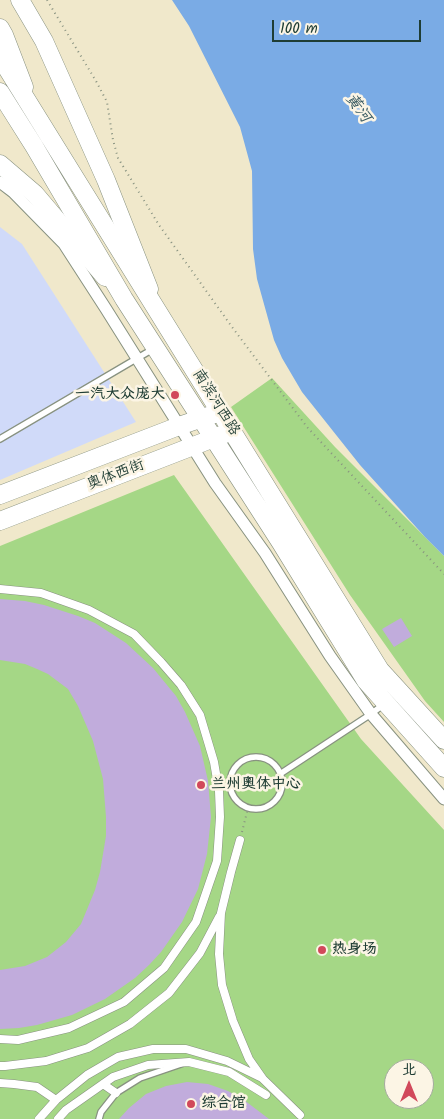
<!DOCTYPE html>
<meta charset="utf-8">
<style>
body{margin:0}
#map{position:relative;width:444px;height:1119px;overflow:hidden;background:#f0e8cb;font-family:Kalam,"LXGW WenKai TC",sans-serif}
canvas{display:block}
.north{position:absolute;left:384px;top:1059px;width:50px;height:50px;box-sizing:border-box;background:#fcf5e5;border:1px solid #a4ab9e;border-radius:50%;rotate:0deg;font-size:14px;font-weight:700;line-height:20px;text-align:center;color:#1f3d34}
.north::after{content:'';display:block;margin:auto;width:18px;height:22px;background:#d1495b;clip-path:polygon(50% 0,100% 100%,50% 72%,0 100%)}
.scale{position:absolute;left:272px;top:20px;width:149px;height:22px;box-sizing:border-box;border:2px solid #1f3d34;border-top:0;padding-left:6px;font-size:15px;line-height:18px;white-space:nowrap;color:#1f3d34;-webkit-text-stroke:4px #fcf5e5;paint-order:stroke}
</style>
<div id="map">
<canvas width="444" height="1119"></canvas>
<div class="north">北</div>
<div class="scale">100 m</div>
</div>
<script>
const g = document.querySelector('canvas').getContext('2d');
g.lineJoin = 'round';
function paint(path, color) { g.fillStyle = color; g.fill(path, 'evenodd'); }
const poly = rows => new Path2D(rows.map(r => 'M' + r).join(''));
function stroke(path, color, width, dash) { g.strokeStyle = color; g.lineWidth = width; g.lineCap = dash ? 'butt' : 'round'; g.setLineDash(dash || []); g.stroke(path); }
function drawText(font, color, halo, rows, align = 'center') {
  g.font = font + ' Kalam,"LXGW WenKai TC",sans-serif'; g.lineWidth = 5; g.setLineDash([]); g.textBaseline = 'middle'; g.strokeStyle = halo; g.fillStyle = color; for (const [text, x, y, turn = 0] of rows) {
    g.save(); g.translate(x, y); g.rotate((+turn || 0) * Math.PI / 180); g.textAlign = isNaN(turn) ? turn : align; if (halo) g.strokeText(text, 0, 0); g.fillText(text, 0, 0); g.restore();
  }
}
paint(poly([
 [0,227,22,244,136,422,0,480]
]), '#d0daf9');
paint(poly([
 [272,378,335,447,444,556,444,722,425,701,350,595,231,407],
 [174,475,361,739,444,830,444,1119,0,1119,0,546],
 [394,1069,424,1069,424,1099,394,1099]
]), '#a5d786');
paint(poly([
 [172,0,444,0,444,556,425,537,360,465,302,392,282,358,274,340,257,279,253,249,252,171,240,127,189,26]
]), '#7aabe5');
paint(poly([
 [0,599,25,601,44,605,78,616,95,623,126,643,153,668,176,696,185,712,200,746,208,781,211,817,207,854,198,889,182,922,161,952,149,965,135,978,105,999,72,1015,37,1025,19,1028,0,1029,0,970,25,966,47,957,66,942,81,924,95,890,100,872,106,836,106,817,103,779,93,741,78,706,68,689,48,674,37,669,25,664,0,660],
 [401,618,412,636,394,647,382,629],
 [187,1082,208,1084,228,1091,244,1100,269,1119,119,1119,129,1108,146,1094,166,1086]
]), '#c1acdc');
const service = poly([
 [0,439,153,349],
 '230 783a26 26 0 1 1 52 0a26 26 0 1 1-52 0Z',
 [280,774,371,714,384,704],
 [99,1119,101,1112,116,1093,140,1078,181,1064]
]);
const pedestrian = poly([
 [0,589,41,593,89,610,134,634,161,662,181,685,200,715,214,762,219,791,220,817,217,861,196,922,164,968,124,1002,69,1028,18,1040,0,1039],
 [240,840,231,872,221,913,219,954,222,985,233,1021,249,1059,263,1079,300,1115],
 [0,1066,5,1066,46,1061,88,1048,130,1024,169,993,200,953,219,917],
 [0,1083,14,1084,37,1087,56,1100],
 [103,1084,116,1093],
 [39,1119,56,1100,87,1075,118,1057,153,1049,186,1049,227,1061,262,1078],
 [58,1119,66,1110,113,1077,148,1065,189,1062,229,1072,266,1095]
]);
const minor = poly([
 [0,182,13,192,64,244,106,309,215,483,265,553,330,656,371,714,444,799]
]);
const primary = poly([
 [20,0,44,41,106,180,149,289],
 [0,28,4,35,24,87],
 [0,164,35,194,105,277],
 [0,495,179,426,220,412],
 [0,521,232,431]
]);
const trunk = poly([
 [0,57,380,670,444,740],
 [0,92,34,146,124,299,281,543,366,681,444,768]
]);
stroke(service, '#889280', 8);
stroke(pedestrian, '#889280', 9);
stroke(minor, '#889280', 13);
stroke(primary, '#889280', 19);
stroke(trunk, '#889280', 19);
stroke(poly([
 [47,0,96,81,107,102,113,140,118,158,159,225,232,327,307,427,444,574],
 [242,832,248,808]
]), '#889280', 2, [1, 4]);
stroke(service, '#fff', 5.5);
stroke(pedestrian, '#fff', 8);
stroke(minor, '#fff', 11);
stroke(primary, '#fff', 18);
stroke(trunk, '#fff', 18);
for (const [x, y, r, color] of [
 [175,395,5,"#d1495b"],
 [201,785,5,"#d1495b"],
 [322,950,5,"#d1495b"],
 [191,1104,5,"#d1495b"]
]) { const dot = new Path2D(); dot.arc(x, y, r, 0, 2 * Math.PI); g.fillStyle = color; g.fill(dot); stroke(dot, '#fcf5e5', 2); }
drawText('bold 15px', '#1f3d34', '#fcf5e5', [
 ["一汽大众庞大",165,395,"right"],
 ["兰州奥体中心",211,785],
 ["热身场",332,950],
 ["综合馆",201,1104]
], 'left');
drawText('15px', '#1f3d34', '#fcf5e5', [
 ["南滨河西路",215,403,58],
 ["奥体西街",116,476,-21]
]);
drawText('italic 16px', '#365860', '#fcf5e5', [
 ["黄河",357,109,54]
]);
</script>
